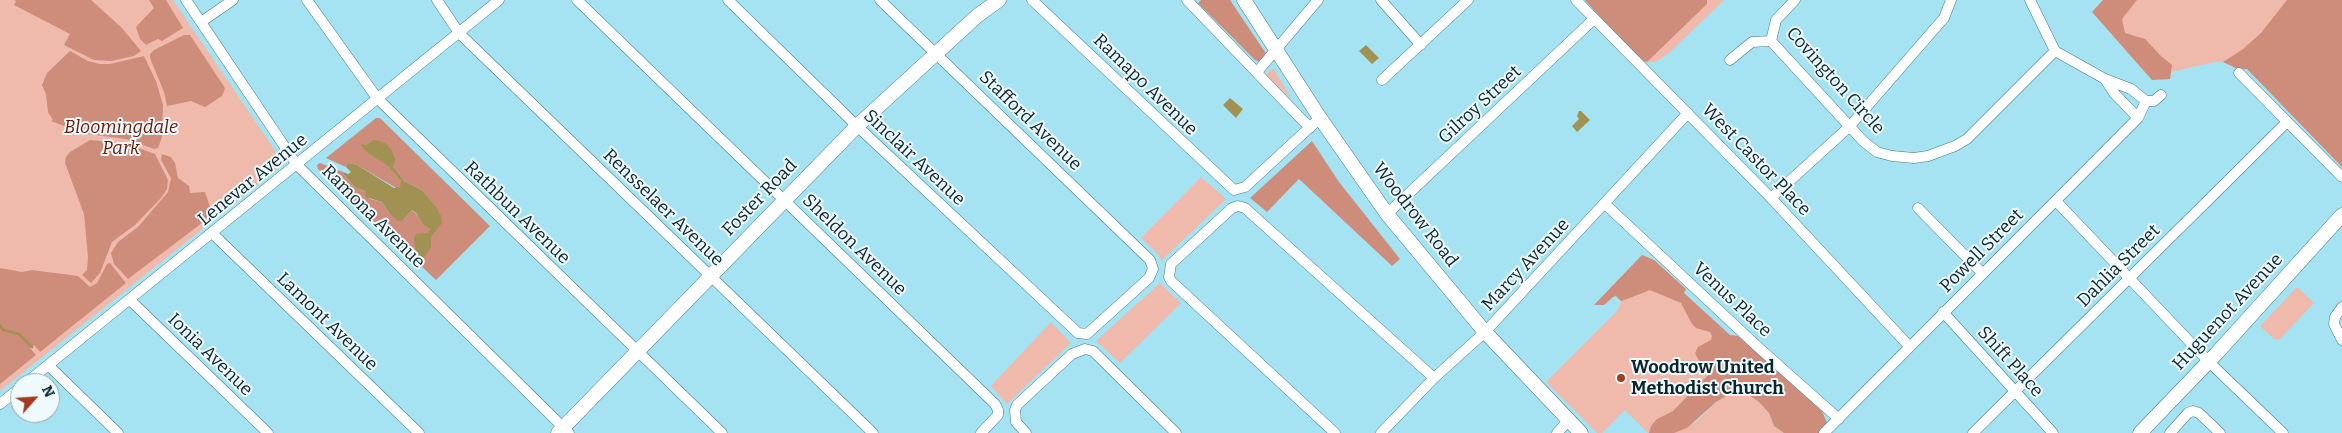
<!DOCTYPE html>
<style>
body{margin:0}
#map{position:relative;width:2342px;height:433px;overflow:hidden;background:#a5e3f3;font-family:Bitter,serif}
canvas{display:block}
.north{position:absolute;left:10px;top:373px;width:50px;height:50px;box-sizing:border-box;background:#effafe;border:1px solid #94a5aa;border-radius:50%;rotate:64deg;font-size:14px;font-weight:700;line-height:20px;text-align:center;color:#0c252b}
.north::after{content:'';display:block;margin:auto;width:18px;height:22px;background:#a43b20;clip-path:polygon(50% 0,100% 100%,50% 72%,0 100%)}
</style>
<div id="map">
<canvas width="2342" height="433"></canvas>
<div class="north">N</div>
</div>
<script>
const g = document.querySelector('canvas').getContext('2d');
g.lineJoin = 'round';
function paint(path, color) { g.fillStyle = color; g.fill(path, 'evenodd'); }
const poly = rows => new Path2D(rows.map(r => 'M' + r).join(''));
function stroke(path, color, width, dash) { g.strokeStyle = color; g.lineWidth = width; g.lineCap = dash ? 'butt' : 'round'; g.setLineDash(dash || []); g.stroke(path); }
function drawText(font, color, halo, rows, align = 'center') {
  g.font = font + ' Bitter,serif'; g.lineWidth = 4; g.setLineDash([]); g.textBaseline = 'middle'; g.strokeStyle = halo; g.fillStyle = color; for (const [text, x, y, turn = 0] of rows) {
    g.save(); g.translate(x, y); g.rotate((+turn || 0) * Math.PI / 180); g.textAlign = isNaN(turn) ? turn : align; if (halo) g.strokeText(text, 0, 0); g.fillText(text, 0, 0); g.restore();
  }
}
paint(poly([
 [0,0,173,0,283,162,281,166,0,391],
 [1585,0,1724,0,1670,52,1656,62,1647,62,1639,60],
 [2103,0,2342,0,2342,167,2247,69,2238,69,2220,61,2171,72,2170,79,2152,80,2092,12],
 [1273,68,1292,99,1293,100,1265,75],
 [1201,177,1226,199,1161,261,1159,255,1141,238],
 [1642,255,1654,260,1686,289,1684,293,1730,335,1738,336,1745,342,1652,433,1648,433,1625,410,1602,433,1597,433,1546,382,1618,310,1621,301,1609,289],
 [1160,283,1181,303,1120,363,1096,341],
 [2297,287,2314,303,2279,340,2274,339,2260,326],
 [1051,322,1071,343,1007,404,991,386],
 [1733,392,1746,393,1759,402,1769,413,1774,426,1784,433,1674,433,1697,421,1716,402]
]), '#efbaac');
paint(poly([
 [14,0,91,0,122,28,141,51,134,56,111,61,94,60,64,45,70,34,14,5,16,1],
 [149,0,166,0,183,28,162,41,158,39,146,45,140,39,136,27,154,8],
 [1201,0,1230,0,1265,52,1266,54,1260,62,1255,60,1198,3],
 [1585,0,1707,0,1707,4,1647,62,1639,60],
 [2103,0,2137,0,2122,19,2125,33,2145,39,2161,56,2172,65,2170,79,2152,80,2092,12],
 [2287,0,2342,0,2342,167,2247,69,2238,69,2223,62,2243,49,2261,33],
 [184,35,190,35,225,88,222,96,205,107,191,101,167,106,164,92,150,58,150,54,154,50],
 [70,51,88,61,100,64,110,64,144,56,156,81,163,105,162,137,158,148,154,149,126,139,88,134,81,132,79,129,73,127,72,129,51,121,53,120,48,112,46,94,42,85,47,73],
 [376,118,380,118,490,226,436,280,318,169,317,165,320,163,343,172,344,175,356,188,365,191,370,199,382,202,390,214,403,220,412,210,420,218,430,200,422,190,404,181,393,166,383,143,374,139,366,145,369,154,387,164,401,181,402,184,398,189,357,165,348,163,346,167,326,158],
 [90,140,125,143,155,154,168,180,167,189,161,198,135,225,112,242,100,273,91,283,82,275,87,270,88,257,84,214,65,163,66,157,70,152],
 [1312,141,1339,182,1400,259,1392,266,1299,179,1267,212,1250,198],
 [162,154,171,157,175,163,178,178,189,186,190,193,205,192,211,210,210,217,128,279,114,264,111,253,118,242,138,227,168,192,171,178,161,160],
 [1642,255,1654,260,1686,289,1684,293,1730,335,1738,336,1822,411,1827,423,1820,433,1784,433,1774,426,1769,413,1759,402,1746,393,1733,392,1716,402,1687,428,1674,433,1649,433,1651,426,1657,419,1673,411,1710,373,1711,366,1700,363,1695,353,1698,347,1711,340,1712,336,1710,332,1696,328,1692,324,1681,303,1650,290,1627,299,1621,301,1616,296,1613,297,1604,305,1594,305],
 [110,263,126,283,40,352,34,345,30,348,36,355,0,384,0,268,22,272,32,270,78,276,90,287,97,283,107,264]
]), '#ce8d7b');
paint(poly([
 [1366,45,1379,58,1372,64,1359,51],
 [1230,98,1243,109,1236,118,1223,105],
 [1579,111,1581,111,1590,120,1577,132,1572,126,1579,119,1577,116],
 [374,139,385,143,391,149,395,159,393,166,404,181,422,190,436,207,441,216,442,223,431,237,431,248,422,260,417,259,414,239,416,234,427,233,431,229,424,225,416,213,412,210,403,220,398,221,390,214,382,202,366,197,365,191,356,188,344,175,343,172,348,174,351,172,346,167,348,163,357,165,394,188,400,187,401,181,387,165,369,154,361,146,361,144,366,145]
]), '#a19153');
stroke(poly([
 [0,325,3,330,19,334,32,347]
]), '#a19153', 2.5);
const street = poly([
 [186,0,297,165,569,433],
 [307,0,377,98,722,433],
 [437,0,459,33,873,433],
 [577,0,995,404,998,410,998,415,981,433],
 [728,0,857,126,1078,333,1087,334,1149,278,1153,269,1150,260,880,0],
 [1032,0,1234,190,1245,187,1320,118],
 [1187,0,1310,128],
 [1381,0,1421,45],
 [1576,0,1771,198,1909,346],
 [1795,0,1776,20,1771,41,1863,141,1877,152,1892,156,1914,158,1928,156,1955,146,1967,139,2055,51],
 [2030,0,2055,51,2105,79,2131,89,2146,101],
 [201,22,233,0],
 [1730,60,1752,42,1771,41],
 [1257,72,1318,0],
 [2239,73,2342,177],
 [2105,79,2114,93,2138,118],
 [1382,80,1468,0],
 [1771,198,1849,127,1944,18,1951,0],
 [2056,201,2209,362,2283,433],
 [1605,204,1758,347,1839,419],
 [1918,208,1982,273],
 [1387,214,1594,19],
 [213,234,419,433],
 [130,300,268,433],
 [2342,307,2335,317,2334,324,2342,340],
 [1943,312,2053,433],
 [48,365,118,433],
 [26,383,499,0],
 [0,404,20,388],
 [1026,433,1016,422,1015,410,1017,405,1072,354,1085,349,1093,351,1176,433],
 [1335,433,1171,281,1169,277,1171,264,1232,208,1238,206,1245,208,1434,378],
 [1381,433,1434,378,1485,332,1688,113],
 [1557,433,1569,420],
 [1824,433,2138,118,2146,101,2154,101,2161,95],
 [1973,433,2287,122],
 [2170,433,2188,413,2193,411,2199,413,2220,433]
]);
const secondary = poly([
 [1244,0,1320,118,1387,214,1485,332,1581,433],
 [558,433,857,126,977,16,999,0],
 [2140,433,2216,354,2342,215]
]);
stroke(street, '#3e7a88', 11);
stroke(secondary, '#3e7a88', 15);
stroke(street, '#fff', 10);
stroke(secondary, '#fff', 14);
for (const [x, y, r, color] of [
 [1621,378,5,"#a43b20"]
]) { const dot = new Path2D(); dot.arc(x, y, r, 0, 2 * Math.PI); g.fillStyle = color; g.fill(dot); stroke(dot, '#effafe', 2); }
drawText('18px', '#0c252b', '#effafe', [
 ["Covington Circle",1835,81,48],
 ["Ramapo Avenue",1145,85,44],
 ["Gilroy Street",1480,105,-43],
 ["Stafford Avenue",1030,121,44],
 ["Sinclair Avenue",914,158,43],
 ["West Castor Place",1756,160,46],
 ["Lenevar Avenue",253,180,-39],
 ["Foster Road",760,198,-46],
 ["Rensselaer Avenue",663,208,44],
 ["Rathbun Avenue",517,213,44],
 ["Woodrow Road",1415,215,52],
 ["Ramona Avenue",373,217,45],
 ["Sheldon Avenue",854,245,44],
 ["Powell Street",1982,251,-45],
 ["Marcy Avenue",1526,265,-47],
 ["Dahlia Street",2119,266,-45],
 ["Venus Place",1732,300,43],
 ["Huguenot Avenue",2228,312,-47],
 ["Lamont Avenue",327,322,44],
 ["Ionia Avenue",210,355,44],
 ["Shift Place",2010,362,48]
]);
drawText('italic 18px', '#661803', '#effafe', [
 ["Bloomingdale",121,128],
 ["Park",121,149]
]);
drawText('bold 18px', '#0c252b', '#effafe', [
 ["Woodrow United",1631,368],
 ["Methodist Church",1631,389]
], 'left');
</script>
